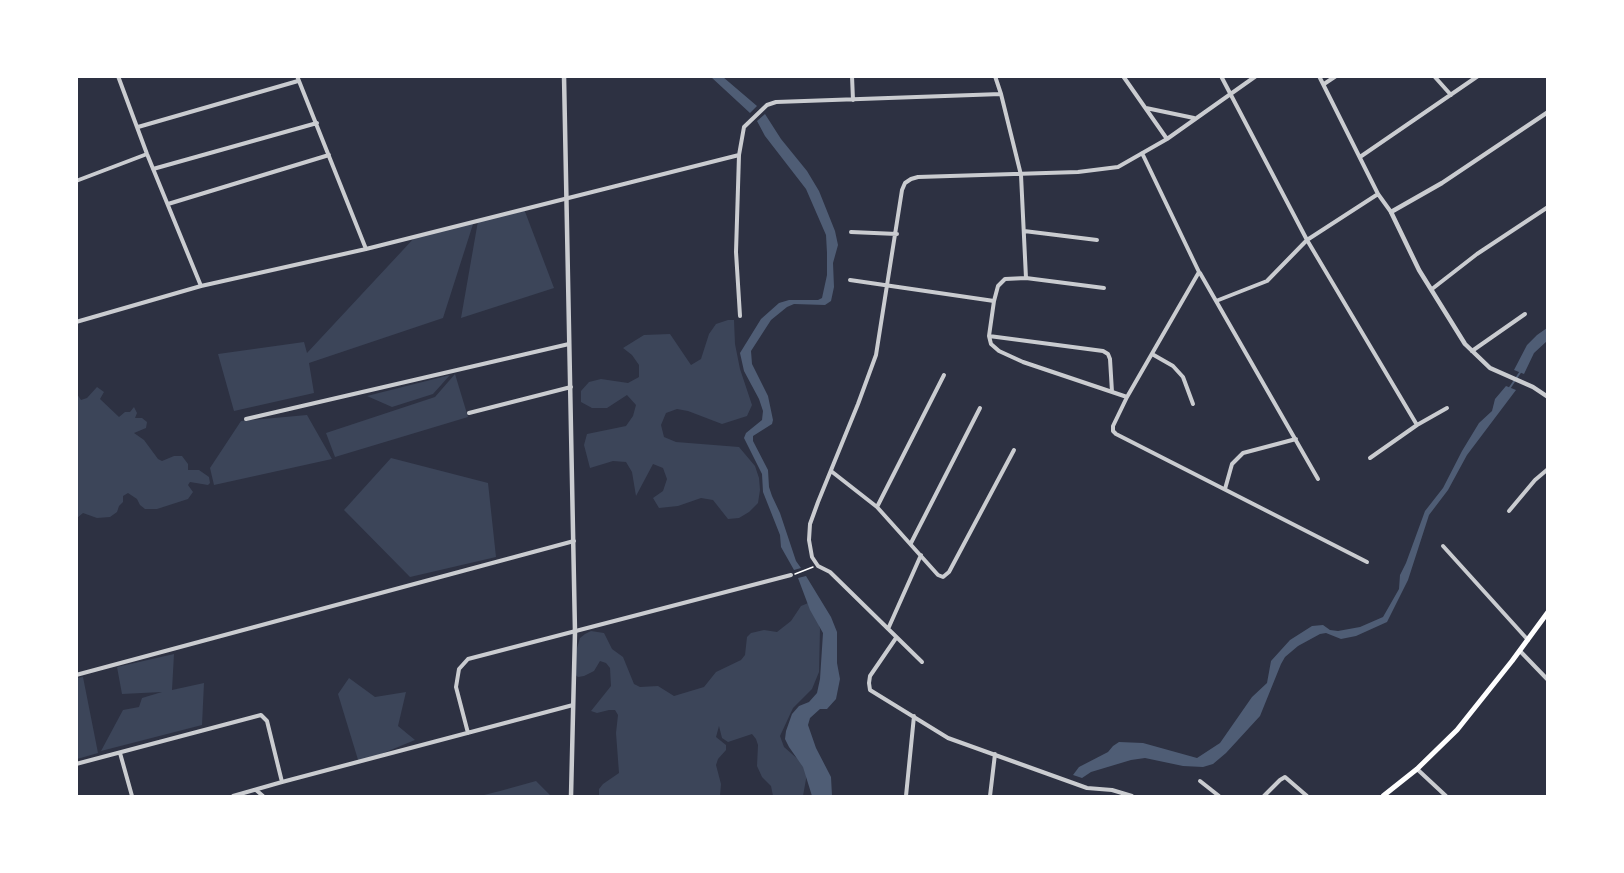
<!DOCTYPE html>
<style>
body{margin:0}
#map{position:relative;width:1624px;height:873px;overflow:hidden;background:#2d3142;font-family:Helvetica,sans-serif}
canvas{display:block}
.frame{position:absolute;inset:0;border:78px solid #fff;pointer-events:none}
</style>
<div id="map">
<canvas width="1624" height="873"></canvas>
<div class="frame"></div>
</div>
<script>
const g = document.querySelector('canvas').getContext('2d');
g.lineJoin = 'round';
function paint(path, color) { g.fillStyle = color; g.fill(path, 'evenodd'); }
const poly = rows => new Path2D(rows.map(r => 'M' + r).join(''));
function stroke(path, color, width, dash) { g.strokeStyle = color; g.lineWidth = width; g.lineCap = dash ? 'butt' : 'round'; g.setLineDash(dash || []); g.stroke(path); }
paint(poly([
 [524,209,554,288,461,318,478,221],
 [474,221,443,318,309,363,314,393,234,411,218,354,304,342,307,353,416,236],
 [728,320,734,320,735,344,740,369,752,405,747,416,722,424,688,411,677,409,666,413,661,425,664,437,676,442,739,447,755,466,759,478,760,490,758,503,749,512,739,518,728,519,713,500,701,498,678,506,659,508,653,498,663,491,667,479,663,468,653,464,636,496,632,472,626,462,613,461,590,468,584,445,587,434,626,426,633,416,636,405,627,395,607,408,592,408,581,402,581,391,589,382,601,379,628,383,639,377,639,365,632,355,623,348,644,335,670,334,691,365,701,359,709,334,716,324],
 [455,374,468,417,335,457,326,433,435,397],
 [450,375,433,394,392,407,367,396],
 [97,387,104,392,100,399,119,417,125,412,130,412,134,407,137,413,135,418,142,418,147,422,146,428,134,433,144,440,158,459,162,461,174,456,182,456,188,464,188,470,199,470,209,477,210,483,208,485,190,482,188,485,193,492,188,499,157,509,145,509,140,505,137,499,128,493,123,496,123,502,119,506,117,512,110,517,97,518,83,513,77,518,77,394,81,400,87,398],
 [307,415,332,459,214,485,210,468,241,421],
 [391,458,488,483,496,557,410,577,344,510],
 [813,601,820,629,819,672,812,689,793,708,780,736,784,747,808,768,803,796,773,796,771,786,762,777,757,766,758,745,756,739,752,734,728,742,722,738,719,726,716,737,726,745,726,750,718,759,716,765,721,784,720,796,599,796,599,789,603,784,619,773,616,733,618,715,615,710,609,710,597,713,591,711,611,686,610,668,606,663,600,661,594,671,584,676,578,677,573,673,573,662,580,638,585,634,591,631,604,633,612,649,623,657,634,684,640,687,658,686,674,696,704,687,716,672,741,660,745,655,747,637,751,633,764,630,777,632,791,621,801,606],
 [174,654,172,690,204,683,202,725,101,751,123,710,139,707,142,698,162,692,122,694,117,667],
 [83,677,98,753,77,759,77,678],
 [349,678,375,697,406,692,398,726,415,740,359,763,338,694],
 [536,781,551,796,480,796,500,791]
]), '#3c4559');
paint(poly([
 [711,77,723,77,757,106,750,113],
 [765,114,781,139,807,171,819,191,835,231,838,245,833,263,834,287,831,301,825,305,794,304,787,307,771,320,751,351,752,364,768,396,773,420,772,424,753,436,753,441,768,470,769,487,772,496,780,513,796,561,801,568,794,570,781,547,780,535,763,492,762,474,744,438,746,433,762,420,763,411,759,399,744,371,740,353,761,319,779,303,789,300,818,300,822,298,827,275,827,253,826,235,806,189,765,136,757,121],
 [1547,328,1547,341,1534,353,1524,374,1514,370,1527,345,1537,335],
 [1506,386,1516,390,1467,455,1448,490,1429,515,1408,580,1387,622,1356,636,1341,639,1326,633,1320,634,1298,646,1285,657,1281,664,1260,716,1226,753,1213,764,1203,767,1183,766,1145,758,1131,760,1091,772,1082,778,1073,775,1079,767,1108,752,1113,746,1119,742,1143,743,1197,758,1220,743,1252,697,1267,683,1271,661,1290,640,1312,626,1323,625,1330,630,1338,631,1360,627,1383,617,1399,589,1400,575,1406,563,1425,511,1443,488,1462,451,1479,423,1492,411,1495,399],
 [806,576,831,617,837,632,837,663,840,679,836,699,827,709,820,709,810,718,808,725,816,748,831,777,832,796,812,796,803,767,789,747,785,739,786,731,792,714,799,706,809,702,817,693,820,679,823,633,810,610,798,578]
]), '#4f5d75');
stroke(poly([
 [1509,389,1521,371]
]), '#4f5d75', 2);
stroke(poly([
 [795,574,813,567]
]), '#fff', 1.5);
stroke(poly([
 [118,76,147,154,201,286],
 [297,76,366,249],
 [852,76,853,100],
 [995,76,1001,94,1021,175,1026,278],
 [1123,76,1167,139],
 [1221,76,1307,240,1417,425],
 [1319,76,1378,194,1391,212],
 [1434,76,1451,95],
 [1324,84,1336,76],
 [1146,108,1194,118],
 [138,127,298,81],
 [1142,153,1199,272,1127,397,1113,426,1113,431,1116,434,1367,562],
 [739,155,736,252,740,316],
 [1360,157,1478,76],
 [153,169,317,123],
 [76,181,147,154],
 [168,204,329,155],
 [1024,231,1097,240],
 [851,232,897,234],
 [1200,273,1318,479],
 [850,280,994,301],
 [1104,288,1026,278,1005,279,998,286,994,301,989,336,1103,351,1108,354,1110,359,1112,392],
 [1432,289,1477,254,1548,207],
 [1216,301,1267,281,1307,240,1378,194],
 [76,322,201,286,366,249,739,155,744,127,767,105,776,102,1001,94],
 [989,336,991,344,999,351,1023,362,1127,397],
 [1472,351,1525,314],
 [1152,354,1173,366,1183,377,1193,404],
 [469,413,571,387],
 [246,419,569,344],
 [1370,458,1417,425,1447,408],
 [831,471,877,507,938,575,943,577,949,572,1014,450],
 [1225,489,1232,464,1243,453,1296,439],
 [877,507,944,375],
 [1509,511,1535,480,1548,469],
 [911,543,980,408],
 [1443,546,1528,640],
 [888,629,921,555],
 [896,638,870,676,869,683,870,690,948,738,1087,788,1112,790,1132,796],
 [1520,651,1548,680],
 [922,662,830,572,818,566,812,557,809,540,810,524,818,502,858,404,876,355,902,190,905,183,911,179,918,177,1078,172,1118,167,1167,139,1256,76],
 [76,675,574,541],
 [468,733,456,687,459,669,468,659,791,575],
 [120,753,132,796],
 [76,764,261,715,267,721,282,782],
 [1417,769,1446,796],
 [1200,781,1219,796],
 [256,790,263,796],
 [233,796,282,782,573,705],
 [906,796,914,716],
 [990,796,995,754],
 [1264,796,1280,780,1285,777,1307,796]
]), '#caccd0', 4);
stroke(poly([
 [564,76,575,632,571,796],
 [1548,112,1442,183,1391,212,1419,270,1465,344,1490,368,1533,387,1548,397]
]), '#caccd0', 4.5);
stroke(poly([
 [1383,796,1417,769,1457,730,1512,661,1548,612]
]), '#fff', 5);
</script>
